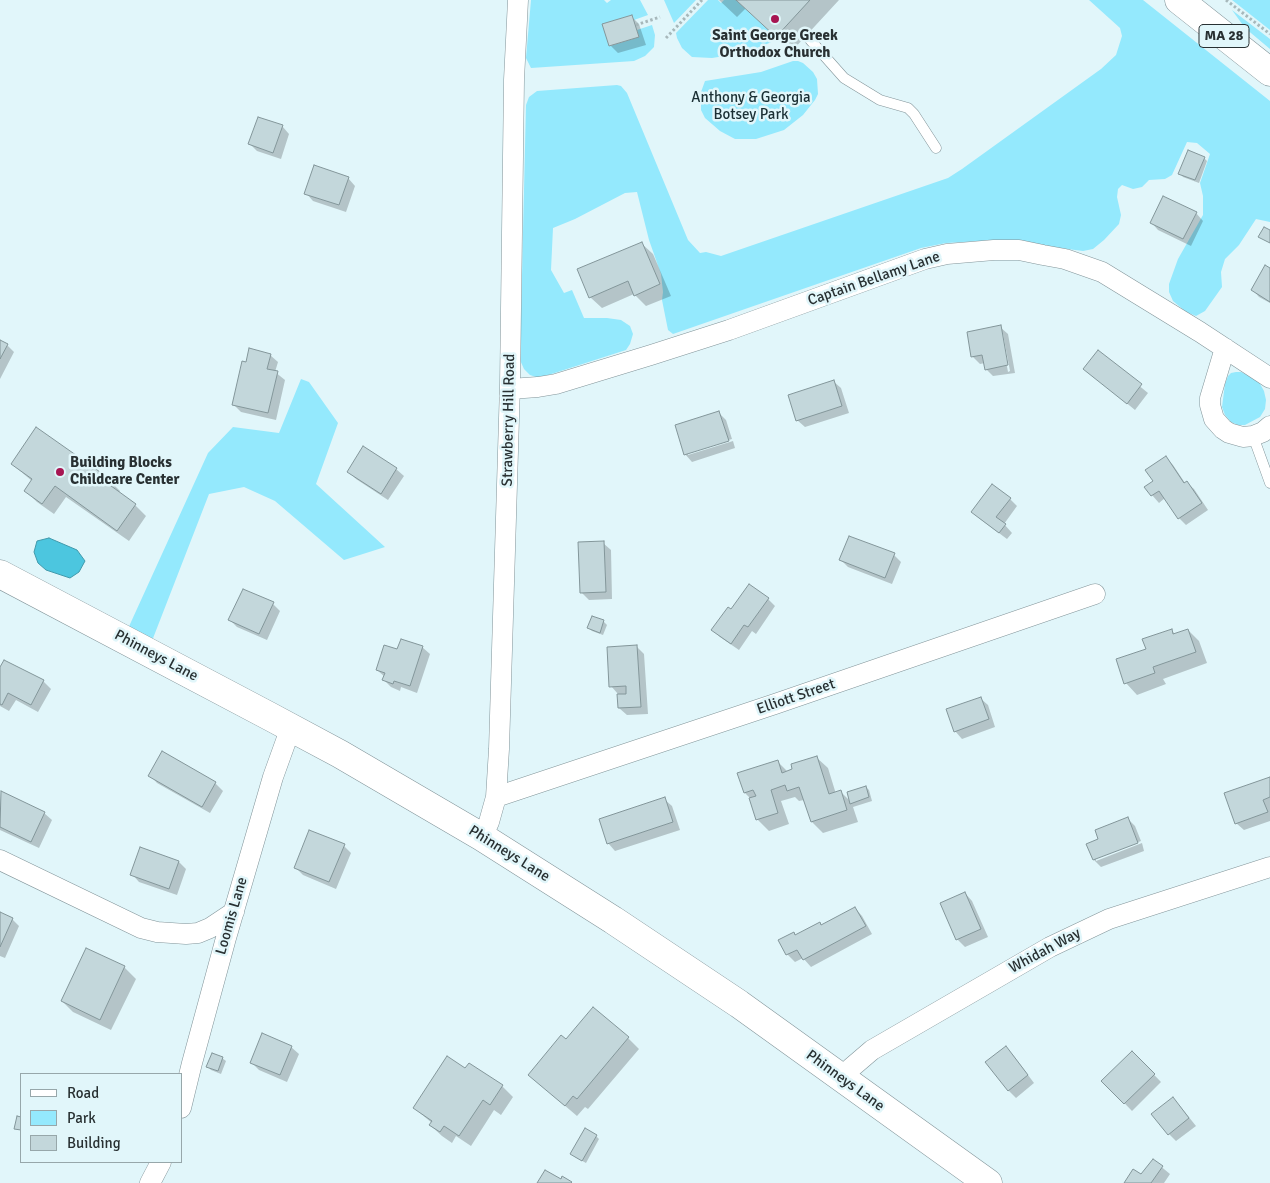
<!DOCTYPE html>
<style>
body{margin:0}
#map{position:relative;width:1270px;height:1183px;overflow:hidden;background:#e1f6fa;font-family:Signika,sans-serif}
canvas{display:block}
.legend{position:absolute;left:20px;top:1073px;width:162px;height:90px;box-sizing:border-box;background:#e1f6fa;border:1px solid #97a7aa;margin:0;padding:6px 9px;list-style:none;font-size:15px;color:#283032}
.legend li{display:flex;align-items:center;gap:10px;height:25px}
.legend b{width:25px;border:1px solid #97a7aa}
</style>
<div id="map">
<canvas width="1270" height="1183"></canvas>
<ul class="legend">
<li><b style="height:6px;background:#fff"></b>Road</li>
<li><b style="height:14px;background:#94e9fd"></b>Park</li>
<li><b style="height:14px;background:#c3d7db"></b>Building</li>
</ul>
</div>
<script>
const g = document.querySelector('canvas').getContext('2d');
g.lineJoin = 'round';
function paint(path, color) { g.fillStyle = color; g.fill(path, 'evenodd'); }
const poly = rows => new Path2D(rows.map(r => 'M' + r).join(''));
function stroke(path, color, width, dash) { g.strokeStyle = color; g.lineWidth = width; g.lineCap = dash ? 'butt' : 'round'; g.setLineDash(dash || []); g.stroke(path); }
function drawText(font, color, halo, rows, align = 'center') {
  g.font = font + ' Signika,sans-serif'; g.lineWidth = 5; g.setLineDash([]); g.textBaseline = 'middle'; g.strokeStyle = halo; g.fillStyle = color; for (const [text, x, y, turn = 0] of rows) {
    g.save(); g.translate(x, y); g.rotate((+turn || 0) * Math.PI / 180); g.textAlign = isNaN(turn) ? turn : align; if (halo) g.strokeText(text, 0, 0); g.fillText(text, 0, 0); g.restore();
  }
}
paint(poly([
 [531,0,604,0,607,3,611,0,640,0,648,15,634,20,632,15,603,24,610,46,639,37,637,30,652,25,655,35,654,47,645,56,634,61,531,68,526,58],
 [664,0,696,0,674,23],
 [708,0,718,0,721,3,724,0,736,0,776,37,776,40,760,47,737,54,712,58,692,57,682,48,677,38,676,33],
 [1089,0,1143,0,1270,101,1270,222,1256,219,1239,245,1225,259,1221,272,1222,287,1205,311,1196,316,1186,312,1173,301,1169,292,1169,284,1178,259,1203,215,1203,196,1200,183,1210,154,1197,143,1187,142,1172,175,1165,179,1149,180,1142,187,1133,189,1122,185,1118,189,1117,197,1121,215,1119,224,1104,240,1093,249,1083,251,998,240,946,243,921,248,673,334,668,330,662,300,663,292,661,274,649,240,637,192,625,193,575,219,553,228,551,270,564,293,572,290,584,318,607,318,621,320,630,326,633,334,630,344,626,350,539,378,530,375,524,369,520,360,526,105,529,97,537,91,617,85,621,86,627,93,688,240,700,253,706,252,721,256,948,178,962,169,1101,69,1116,55,1122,36,1120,28],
 [1231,0,1270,0,1270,30,1232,0],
 [1232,10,1270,39,1270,49,1245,28],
 [793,61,798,61,803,63,813,72,817,79,818,94,815,100,803,115,784,130,756,139,735,139,720,131,705,118,701,110,701,92,705,81,761,72],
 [1236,372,1241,372,1251,377,1259,382,1264,391,1266,400,1265,409,1260,417,1245,425,1238,425,1231,422,1225,415,1222,407,1225,384,1228,376,1231,373],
 [301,379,309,382,338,423,316,484,385,547,344,560,275,501,244,487,209,494,150,646,126,633,208,453,233,427,279,433]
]), '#94e9fd');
const water = poly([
 [49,538,77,550,85,561,79,572,70,578,46,570,38,563,34,552,37,541,49,538]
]);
paint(water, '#4cc6df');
stroke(water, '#4199ab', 1);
paint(poly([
 [719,0,839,0,792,51,746,8,737,17],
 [632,17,639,24,646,45,618,53,611,46,604,25],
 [282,126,289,134,281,159,257,151,250,144],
 [1204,158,1207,161,1199,183,1183,177,1180,173],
 [348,178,355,186,346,212,313,201,306,193],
 [1196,213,1203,221,1191,246,1158,230,1151,222],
 [641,243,653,254,671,296,646,306,634,294,602,308,590,297],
 [1270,270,1270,303,1259,297,1252,289],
 [1000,327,1008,334,1015,373,993,376,986,369,985,363,980,364,972,356],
 [1001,334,1003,334,1010,371,1008,372],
 [0,341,7,345,14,352,0,379],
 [1098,352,1148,393,1135,410,1085,369],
 [270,355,278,362,275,372,285,380,276,420,241,412,233,404,247,363],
 [833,381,841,388,849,413,805,427,797,420],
 [719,413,726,420,732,439,688,452,688,455,733,441,735,448,692,462,685,454],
 [1166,458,1173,465,1185,483,1186,482,1194,489,1208,510,1186,525,1179,518,1165,498,1159,503,1152,495,1154,482],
 [12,464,109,480,120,491,119,493,135,505,146,516,129,541,66,497,54,514,37,502,26,491,32,481],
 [396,469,404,476,388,500,356,479,349,472],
 [1010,499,1017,506,1004,524,1012,533,1007,539,980,519],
 [603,543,611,550,612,599,589,600,581,592],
 [894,555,901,562,892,584,848,567,841,560],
 [768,599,775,606,756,634,752,631,739,650,720,637,713,630,731,611],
 [273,604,280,611,267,640,237,627,230,620],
 [603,621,607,625,603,635,592,631,589,628],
 [1171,630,1175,634,1188,630,1199,641,1207,663,1163,679,1166,684,1137,695,1126,683,1147,649],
 [636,646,644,654,648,714,627,715,619,708,618,694,611,686],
 [422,647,430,654,417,693,401,687,400,691,391,687,384,680,385,677,377,670,398,651],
 [0,670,43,681,51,689,38,712,16,700,9,711,0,706],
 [980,698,988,705,995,727,962,739,955,731],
 [816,757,828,768,836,794,841,792,851,802,866,787,869,790,872,801,853,807,858,822,823,833,812,822,804,800,799,801,795,797,781,801,789,824,769,831,758,820,751,799,745,793,777,761,788,772],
 [150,775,215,783,223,791,210,813,157,783],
 [1270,778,1270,821,1244,830,1236,823],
 [1,793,44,813,52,820,39,848,0,830],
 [664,799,672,806,680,830,615,851,608,843],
 [1128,819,1135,826,1141,841,1096,858,1096,861,1142,843,1144,851,1101,867,1094,860,1088,844,1100,840],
 [344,846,351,853,336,889,303,875,295,867],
 [179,862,186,869,177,895,139,882,132,874],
 [965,893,972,901,988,937,965,947,957,939],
 [855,908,862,916,872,934,811,967,803,958,795,962,788,955,780,940,793,933,796,936,820,923,822,926],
 [0,914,12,919,19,926,5,958,0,956],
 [124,967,136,979,111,1030,73,1012,62,1001],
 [628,1038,639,1049,588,1109,585,1107,577,1116,529,1075,566,1040],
 [291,1047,299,1054,287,1082,259,1070,251,1062],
 [1132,1052,1161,1082,1132,1111,1103,1081],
 [1013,1055,1034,1083,1016,1098,1008,1090],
 [222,1058,226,1061,221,1074,211,1070,208,1067],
 [466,1069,502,1086,513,1097,501,1115,494,1110,471,1146,456,1136,452,1143,442,1136,430,1125,432,1123,414,1108],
 [1180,1106,1196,1126,1176,1141,1169,1134],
 [596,1136,599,1139,586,1163,575,1157],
 [1153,1160,1170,1174,1164,1183,1125,1183,1142,1176]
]), '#0003');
const building = poly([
 [736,0,810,0,776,37,736,0],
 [632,15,639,37,609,46,602,24,632,15],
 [258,117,283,125,273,153,248,144,258,117],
 [1188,150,1205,157,1195,180,1178,174,1188,150],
 [314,165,349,177,339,205,304,194,314,165],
 [1163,196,1197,212,1183,239,1150,223,1163,196],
 [1264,227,1270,230,1270,243,1258,237,1264,227],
 [642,242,660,284,634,296,628,281,589,298,577,269,642,242],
 [1265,265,1270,268,1270,302,1251,290,1265,265],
 [1001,325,1008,365,985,370,982,355,971,357,967,332,1001,325],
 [0,340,8,344,0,359,0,340],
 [249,348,271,354,267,369,278,371,268,413,232,405,242,361,246,362,249,348],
 [1098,350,1142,384,1127,404,1083,369,1098,350],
 [834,380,842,406,796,421,788,395,834,380],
 [719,411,729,441,684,455,675,425,719,411],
 [36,427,110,479,107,483,136,504,117,531,55,486,42,504,24,491,32,479,11,464,36,427],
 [363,446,397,468,381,494,347,472,363,446],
 [1166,456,1184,483,1187,481,1202,503,1178,519,1159,491,1151,496,1144,487,1153,481,1145,470,1166,456],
 [992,484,1011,498,996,517,1006,524,999,533,971,512,992,484],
 [849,536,895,553,885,578,839,560,849,536],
 [604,541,606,592,580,593,578,542,604,541],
 [749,584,769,598,748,627,744,625,731,644,711,630,728,607,731,609,749,584],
 [243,589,274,602,259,634,228,620,243,589],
 [592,616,604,620,600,633,587,628,592,616],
 [1172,629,1173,634,1188,629,1196,652,1153,667,1155,673,1124,684,1116,659,1146,649,1142,639,1172,629],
 [401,639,423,646,410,686,394,681,393,684,382,680,385,673,376,670,384,645,397,649,401,639],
 [637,645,641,707,618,708,617,694,626,694,626,686,609,687,607,647,637,645],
 [4,660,44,680,31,705,8,693,2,705,0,704,0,667,4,660],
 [981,697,989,719,954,732,946,709,981,697],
 [162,751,216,782,202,807,148,776,162,751],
 [817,756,829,794,841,790,847,810,811,822,799,787,787,791,785,785,771,790,778,813,756,820,749,798,756,796,753,790,744,793,737,773,778,760,782,773,792,769,791,764,817,756],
 [1270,777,1270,797,1263,800,1268,812,1235,824,1224,793,1270,777],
 [866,786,869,797,850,804,847,792,866,786],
 [1,791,45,812,31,842,0,827,1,791],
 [665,797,673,822,607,844,599,819,665,797],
 [1128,817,1138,843,1093,860,1086,844,1098,839,1095,830,1128,817],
 [309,830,345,844,329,882,294,868,309,830],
 [140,847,179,861,169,889,130,875,140,847],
 [965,892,981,929,956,940,940,903,965,892],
 [855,907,866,926,803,960,797,950,786,955,778,940,794,932,795,935,820,922,821,925,855,907],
 [0,912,13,918,0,947,0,912],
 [86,948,125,966,100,1020,61,1001,86,948],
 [593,1007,629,1037,577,1099,573,1096,565,1106,528,1075,561,1035,566,1039,593,1007],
 [262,1033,292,1046,280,1075,250,1063,262,1033],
 [1006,1046,1028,1075,1008,1091,985,1062,1006,1046],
 [1132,1051,1155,1074,1124,1104,1101,1081,1132,1051],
 [212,1053,223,1057,218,1071,206,1067,212,1053],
 [447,1056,465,1068,469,1063,503,1085,490,1105,483,1100,459,1136,444,1126,440,1132,429,1125,432,1121,413,1108,447,1056],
 [1173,1097,1189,1118,1168,1135,1151,1114,1173,1097],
 [17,1116,21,1117,21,1130,14,1129,17,1116],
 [585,1128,597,1135,582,1161,570,1154,585,1128],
 [1153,1159,1163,1166,1151,1183,1124,1183,1133,1169,1141,1174,1153,1159],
 [545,1170,561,1179,562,1176,572,1182,571,1183,537,1183,545,1170]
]);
paint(building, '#c3d7db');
stroke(building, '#83969a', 1);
const service = poly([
 [805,34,844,78,880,100,908,108,914,114,936,148],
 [1253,436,1270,483]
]);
const minor = poly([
 [1225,348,1210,398,1210,405,1214,419,1223,429,1229,433,1243,437,1253,436,1263,432,1270,426],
 [510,389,538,387,556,384,651,355,729,330,925,259,947,254,994,250,1019,250,1043,255,1065,259,1102,272,1200,332,1270,378],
 [496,797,775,704,1095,594],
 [482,837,489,822,496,797,499,749,510,385,514,80,518,0],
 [0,860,141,928,157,932,186,934,198,933,210,928,234,912],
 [842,1079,851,1068,872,1050,1050,947,1109,919,1270,867],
 [181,1108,192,1063,226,938,273,777,291,727],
 [150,1183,161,1162]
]);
const secondary = poly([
 [0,574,269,716,340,754,482,837,613,920,739,1004,988,1183]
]);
const primary = poly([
 [1179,0,1270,72]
]);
stroke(service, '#829499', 11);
stroke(minor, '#829499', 21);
stroke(secondary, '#829499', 29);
stroke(primary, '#829499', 29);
stroke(poly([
 [1226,0,1270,34],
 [636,25,660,17],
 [666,38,702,0]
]), '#a7b8bb', 3, [2.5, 2.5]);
stroke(service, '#fff', 10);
stroke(minor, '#fff', 20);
stroke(secondary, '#fff', 28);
stroke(primary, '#fff', 28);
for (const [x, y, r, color] of [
 [775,19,5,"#a71552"],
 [60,472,5,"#a71552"]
]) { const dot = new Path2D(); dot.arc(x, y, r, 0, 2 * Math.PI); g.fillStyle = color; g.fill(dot); stroke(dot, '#e1f6fa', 2); }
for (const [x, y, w] of [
 [1224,36,50]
]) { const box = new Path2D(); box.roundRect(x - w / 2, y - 11.5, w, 23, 4); g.fillStyle = '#e1f6fa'; g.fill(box); stroke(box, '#283032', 1); }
drawText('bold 14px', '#283032', null, [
 ["MA 28",1224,36]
]);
drawText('bold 15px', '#283032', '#e1f6fa', [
 ["Saint George Greek",775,36],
 ["Orthodox Church",775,53],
 ["Building Blocks",70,463,"left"],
 ["Childcare Center",70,480,"left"]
]);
drawText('15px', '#1a2f34', '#e1f6fa', [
 ["Anthony & Georgia",751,98],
 ["Botsey Park",751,115]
]);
drawText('15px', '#283032', '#e1f6fa', [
 ["Captain Bellamy Lane",874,279,-19],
 ["Strawberry Hill Road",509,420,-89],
 ["Phinneys Lane",156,656,28],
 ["Elliott Street",796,697,-19],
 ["Phinneys Lane",509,854,32],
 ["Loomis Lane",232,916,-74],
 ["Whidah Way",1045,951,-28],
 ["Phinneys Lane",845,1081,36]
]);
</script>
